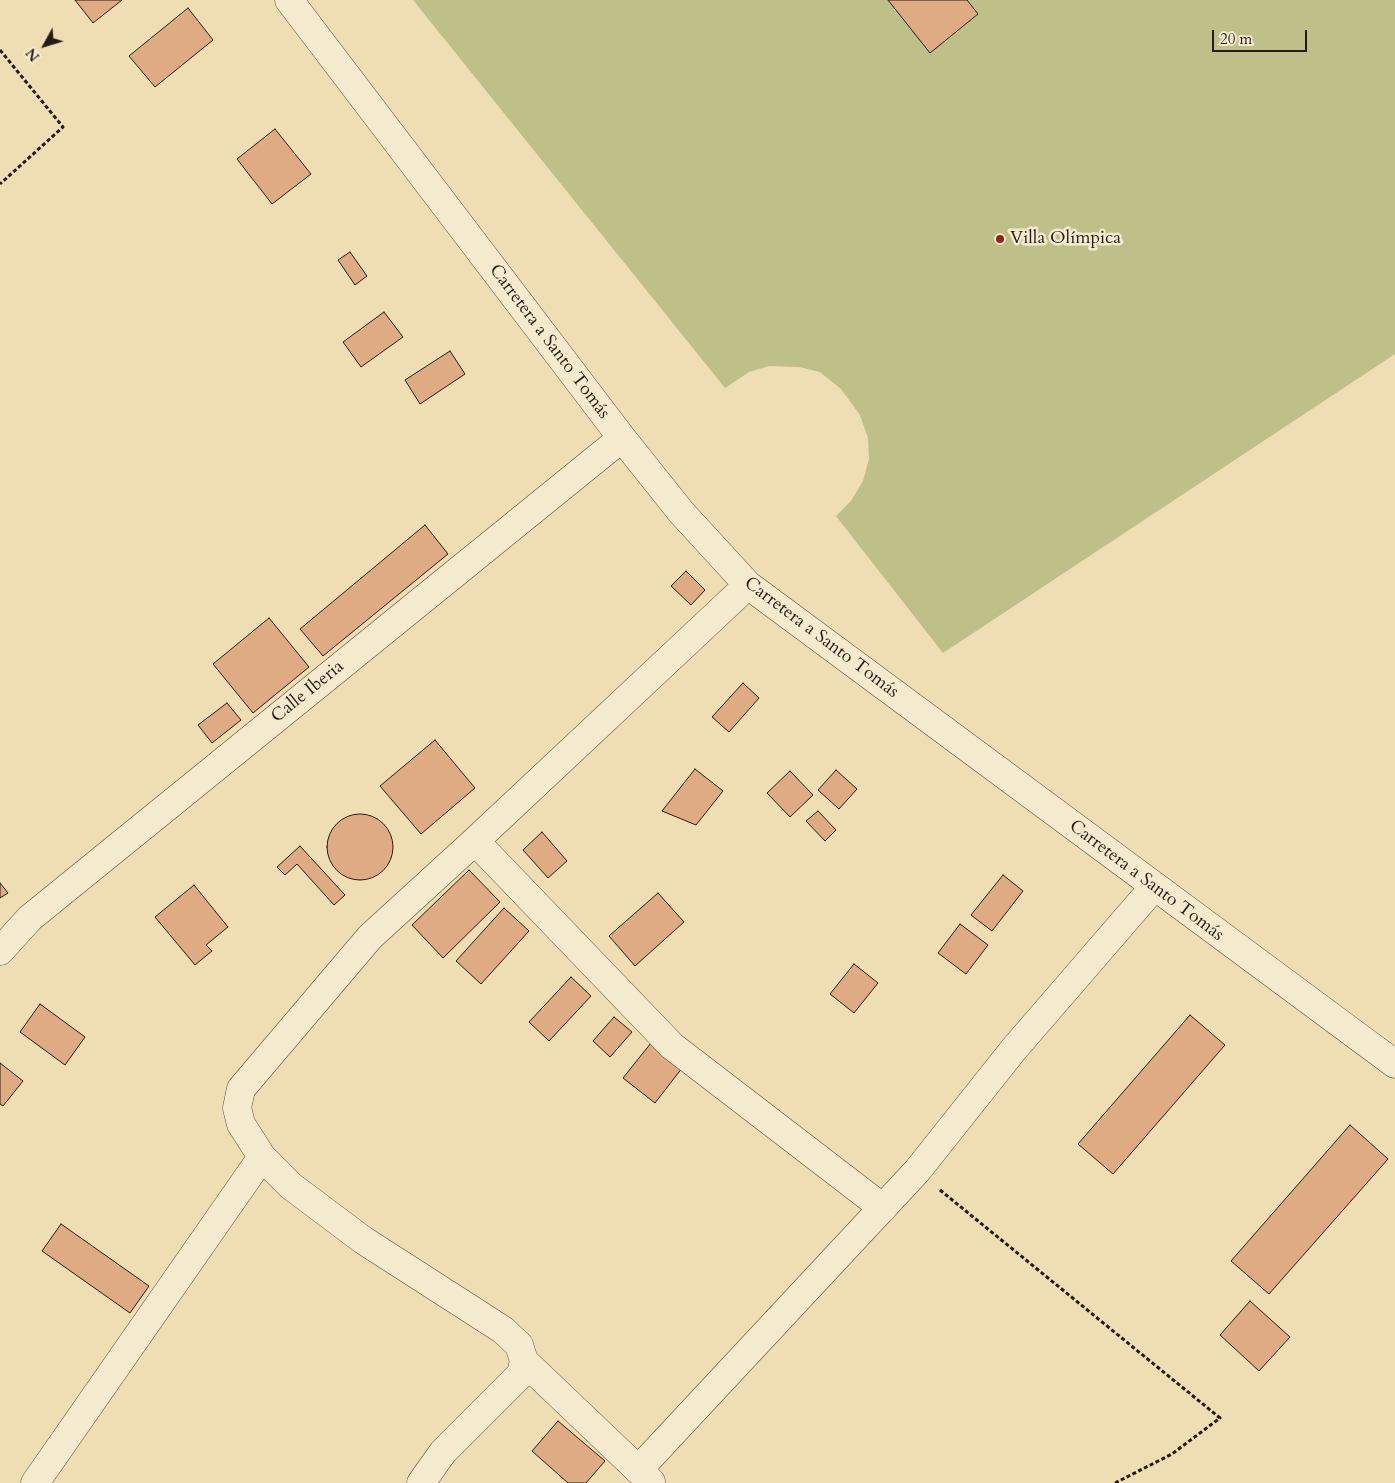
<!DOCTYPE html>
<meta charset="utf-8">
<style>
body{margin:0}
#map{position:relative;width:1395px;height:1483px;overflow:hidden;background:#efddb4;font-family:Cardo,serif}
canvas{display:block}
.north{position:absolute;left:20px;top:20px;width:50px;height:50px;-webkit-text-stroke:4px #f5e9ce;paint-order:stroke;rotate:231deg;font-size:14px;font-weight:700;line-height:20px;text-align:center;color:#251c13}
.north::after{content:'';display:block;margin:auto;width:18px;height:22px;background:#251c13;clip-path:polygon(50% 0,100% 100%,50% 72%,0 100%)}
.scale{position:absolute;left:1212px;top:30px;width:95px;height:22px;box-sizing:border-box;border:2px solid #251c13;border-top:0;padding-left:6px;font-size:15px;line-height:18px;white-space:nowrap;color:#251c13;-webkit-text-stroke:4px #f5e9ce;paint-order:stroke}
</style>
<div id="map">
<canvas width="1395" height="1483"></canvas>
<div class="north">N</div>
<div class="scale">20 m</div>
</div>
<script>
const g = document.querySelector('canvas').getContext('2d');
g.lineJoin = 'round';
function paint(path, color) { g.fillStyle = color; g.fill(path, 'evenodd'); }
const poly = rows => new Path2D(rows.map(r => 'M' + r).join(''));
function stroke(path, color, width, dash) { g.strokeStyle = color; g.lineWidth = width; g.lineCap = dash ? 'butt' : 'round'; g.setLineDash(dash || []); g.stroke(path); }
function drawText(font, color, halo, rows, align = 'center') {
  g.font = font + ' Cardo,serif'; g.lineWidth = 5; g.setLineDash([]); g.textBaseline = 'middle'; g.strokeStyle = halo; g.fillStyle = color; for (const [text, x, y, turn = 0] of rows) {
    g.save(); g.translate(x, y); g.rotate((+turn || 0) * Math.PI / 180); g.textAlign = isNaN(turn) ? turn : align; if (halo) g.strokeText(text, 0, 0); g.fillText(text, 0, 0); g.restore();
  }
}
paint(poly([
 [413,0,1395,0,1395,354,943,653,836,516,851,501,863,481,869,459,868,438,860,415,841,389,820,372,799,367,769,366,749,372,725,388]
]), '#bebf89');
const building = poly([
 [75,0,122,0,93,23,75,0],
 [888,0,967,0,978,14,930,53,888,0],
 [188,8,213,40,155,87,129,56,188,8],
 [275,129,311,174,272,204,237,159,275,129],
 [350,252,367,276,355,285,338,260,350,252],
 [384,312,403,337,361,367,343,342,384,312],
 [450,351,465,374,420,404,405,380,450,351],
 [425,525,448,554,323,656,300,629,425,525],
 [686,571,705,590,691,605,671,586,686,571],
 [269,618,309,667,253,713,213,664,269,618],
 [743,683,759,698,729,732,712,717,743,683],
 [227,703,241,720,212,743,198,725,227,703],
 [435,740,475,788,421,834,380,786,435,740],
 [695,769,723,791,696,825,662,811,695,769],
 [836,770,857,789,839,809,818,790,836,770],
 [790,771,813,795,790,817,767,793,790,771],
 [818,811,836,830,825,841,806,821,818,811],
 '327 847a33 33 0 1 1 66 0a33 33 0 1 1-66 0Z',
 [542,832,567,861,548,878,523,850,542,832],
 [300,846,345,895,334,905,297,864,285,875,277,867,300,846],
 [469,870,500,902,443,958,412,925,469,870],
 [1003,875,1023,891,992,931,971,915,1003,875],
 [0,883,8,893,0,898,0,883],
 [194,885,228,927,206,945,212,951,195,965,155,917,194,885],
 [658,893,684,922,635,966,609,936,658,893],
 [504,908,529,931,481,984,456,961,504,908],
 [960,924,988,945,966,974,938,953,960,924],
 [854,964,878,983,854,1013,830,994,854,964],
 [571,977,591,996,549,1041,529,1022,571,977],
 [40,1004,85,1037,65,1065,20,1032,40,1004],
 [1190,1015,1225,1045,1113,1174,1078,1144,1190,1015],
 [614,1017,632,1032,610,1057,593,1041,614,1017],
 [655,1038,686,1063,655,1103,623,1078,655,1038],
 [0,1063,23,1081,3,1106,0,1104,0,1063],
 [1350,1125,1388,1159,1269,1294,1231,1261,1350,1125],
 [61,1224,149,1286,130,1313,42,1251,61,1224],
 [1250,1301,1290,1337,1259,1371,1220,1335,1250,1301],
 [558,1421,605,1461,586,1483,568,1483,532,1451,558,1421]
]);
paint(building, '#dfab84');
stroke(building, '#251c13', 1);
const minor = poly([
 [289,0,622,438,681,512,748,585,1395,1064],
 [475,841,672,1046,883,1208],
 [0,951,30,918,622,438],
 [524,1361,651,1482],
 [638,1470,917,1171,1014,1049,1154,887],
 [35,1483,262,1157],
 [421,1483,443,1452,521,1374,524,1361,519,1345,503,1330,363,1240,291,1186,262,1157,241,1124,237,1108,241,1089,370,937,475,841,748,585]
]);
stroke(minor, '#584c3b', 29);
stroke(poly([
 [0,50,63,127,0,184],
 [940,1190,1220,1418,1172,1454,1115,1483]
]), '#251c13', 3, [4, 2.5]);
stroke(minor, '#f5e9ce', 28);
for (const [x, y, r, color] of [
 [1000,239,5,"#8f2418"]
]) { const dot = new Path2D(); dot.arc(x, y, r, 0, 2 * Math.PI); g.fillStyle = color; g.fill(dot); stroke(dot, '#f5e9ce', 2); }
drawText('18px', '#251c13', '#f5e9ce', [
 ["Villa Olímpica",1010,239]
], 'left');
drawText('18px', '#251c13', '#f5e9ce', [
 ["Carretera a Santo Tomás",549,342,53],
 ["Carretera a Santo Tomás",821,638,37],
 ["Calle Iberia",308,692,-39],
 ["Carretera a Santo Tomás",1146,881,37]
]);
</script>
